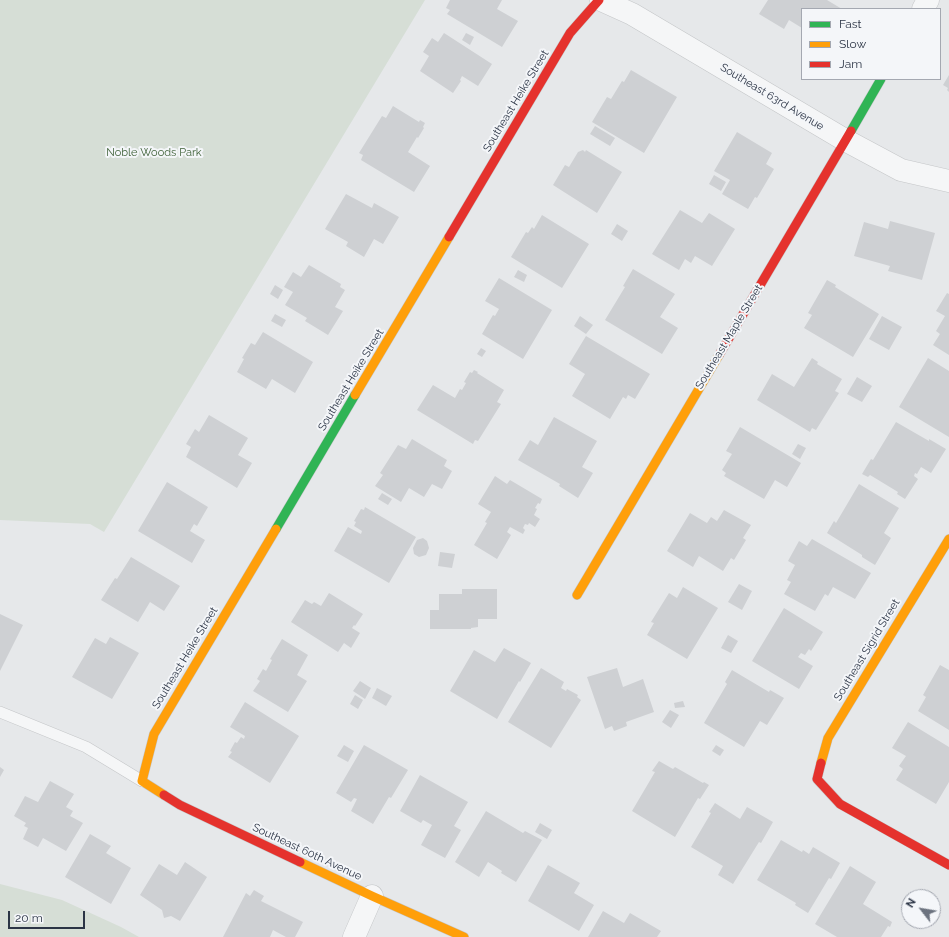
<!DOCTYPE html>
<style>
body{margin:0}
#map{position:relative;width:949px;height:937px;overflow:hidden;background:#e6e8ea;font-family:Raleway,sans-serif}
canvas{display:block}
.legend{position:absolute;left:801px;top:8px;width:140px;height:72px;box-sizing:border-box;background:#f4f6f9;border:1px solid #a4a8b1;margin:0;padding:5px 7px;list-style:none;font-size:12px;color:#2b3445}
.legend li{display:flex;align-items:center;gap:8px;height:20px}
.legend b{width:20px;border:1px solid #a4a8b1}
.north{position:absolute;left:901px;top:889px;width:40px;height:40px;box-sizing:border-box;background:#f4f6f9;border:1px solid #a4a8b1;border-radius:50%;rotate:301deg;font-size:11px;font-weight:700;line-height:16px;text-align:center;color:#2b3445}
.north::after{content:'';display:block;margin:auto;width:14px;height:18px;background:#6c737f;clip-path:polygon(50% 0,100% 100%,50% 72%,0 100%)}
.scale{position:absolute;left:8px;top:911px;width:77px;height:18px;box-sizing:border-box;border:2px solid #2b3445;border-top:0;padding-left:5px;font-size:12px;line-height:14px;white-space:nowrap;color:#2b3445;-webkit-text-stroke:3px #f4f6f9;paint-order:stroke}
</style>
<div id="map">
<canvas width="949" height="937"></canvas>
<ul class="legend">
<li><b style="height:5px;background:#30b455"></b>Fast</li>
<li><b style="height:5px;background:#ff9f0a"></b>Slow</li>
<li><b style="height:5px;background:#e5322d"></b>Jam</li>
</ul>
<div class="north">N</div>
<div class="scale">20 m</div>
</div>
<script>
const g = document.querySelector('canvas').getContext('2d');
g.lineJoin = 'round';
function paint(path, color) { g.fillStyle = color; g.fill(path, 'evenodd'); }
const poly = rows => new Path2D(rows.map(r => 'M' + r).join(''));
function stroke(path, color, width, dash) { g.strokeStyle = color; g.lineWidth = width; g.lineCap = dash ? 'butt' : 'round'; g.setLineDash(dash || []); g.stroke(path); }
function drawText(font, color, halo, rows, align = 'center') {
  g.font = font + ' Raleway,sans-serif'; g.lineWidth = 4; g.setLineDash([]); g.textBaseline = 'middle'; g.strokeStyle = halo; g.fillStyle = color; for (const [text, x, y, turn = 0] of rows) {
    g.save(); g.translate(x, y); g.rotate((+turn || 0) * Math.PI / 180); g.textAlign = isNaN(turn) ? turn : align; if (halo) g.strokeText(text, 0, 0); g.fillText(text, 0, 0); g.restore();
  }
}
paint(poly([
 [0,0,425,0,104,532,90,524,0,520],
 [0,884,62,900,121,927,139,937,0,937]
]), '#d6ded6');
paint(poly([
 [450,0,502,0,497,9,518,21,502,47,447,14,450,10,446,8],
 [768,0,827,0,842,9,802,9,802,28,789,20,784,29,759,14],
 [444,33,492,64,478,86,462,76,460,80,461,81,453,93,420,71,429,56,423,52,432,38,438,42],
 [466,33,474,37,470,45,462,40],
 [631,70,677,97,644,153,592,122,607,97,611,99,622,81,624,82],
 [949,75,949,92,947,90,948,88,943,85],
 [393,106,419,122,420,120,425,123,423,127,424,128,418,138,417,137,408,152,430,166,414,192,361,160,363,155,359,153,382,116,386,118],
 [595,126,615,138,610,146,590,134],
 [737,132,772,153,766,164,774,169,757,198,755,197,748,209,722,194,730,180,714,171],
 [583,150,585,152,586,150,622,172,597,213,553,185,565,165,569,167,578,152],
 [714,175,726,182,721,191,709,184],
 [346,194,372,208,374,203,399,217,383,244,374,239,364,257,346,246,348,242,325,229],
 [680,210,702,223,709,213,735,229,712,266,695,256,691,263,685,259,679,270,652,254],
 [542,215,589,244,562,288,511,257,526,232,528,233,532,227,534,229],
 [890,221,935,233,922,280,888,271,890,266,854,256,864,222,888,229],
 [617,224,628,231,622,241,611,234],
 [309,265,341,284,340,287,345,290,335,307,343,311,328,335,305,321,307,318,285,305,293,292,284,287,293,272,301,277],
 [633,269,675,294,660,317,678,328,662,354,605,320,625,287,623,286],
 [518,270,527,275,524,282,514,277],
 [499,278,552,310,523,359,482,334,493,315,495,316,499,309,485,301],
 [827,280,836,285,835,287,879,314,853,357,804,328,812,315,808,313],
 [275,285,283,290,278,299,270,294],
 [947,293,949,294,949,355,933,345,940,334,936,331,945,316,936,311],
 [275,314,286,320,282,327,271,321],
 [580,316,593,325,586,334,574,326],
 [882,316,902,327,889,350,869,339],
 [263,332,313,362,295,393,272,379,266,389,237,372,244,359,242,358,251,343,255,345],
 [586,336,650,374,635,399,628,395,626,399,623,397,610,419,572,396,585,374,569,364],
 [481,348,486,351,482,357,477,354],
 [812,358,818,362,817,364,842,379,835,391,839,393,816,430,812,428,810,432,757,400,772,374,794,387],
 [928,358,949,371,949,437,899,407],
 [474,370,478,372,477,373,504,390,497,402,501,404,478,441,475,440,473,444,417,410,433,385,455,398,460,389,462,390,466,383,464,382,470,372,472,373],
 [857,377,872,386,862,402,847,394],
 [209,415,248,438,238,455,252,463,237,488,186,457,191,447,186,444,195,429,199,432],
 [554,417,597,441,582,467,593,473,578,498,559,486,560,484,518,460,530,440,538,445],
 [896,422,929,441,929,439,946,449,931,473,921,467,917,474,915,473,914,476,918,479,905,499,897,494,898,492,870,475,868,477,862,474,871,459,873,460],
 [740,427,801,463,787,487,775,480,764,499,724,476,726,473,722,470,732,454,726,451],
 [412,439,447,460,444,466,452,471,442,489,432,484,424,497,409,488,401,502,375,486,383,475,380,473,398,445,406,449],
 [798,444,806,448,800,459,792,454],
 [495,476,507,484,510,480,542,499,540,504,538,503,535,508,537,509,534,515,540,519,535,527,529,523,528,525,525,524,523,528,525,530,523,534,510,527,507,532,511,535,497,559,474,545,487,523,485,522,491,512,478,504],
 [167,482,208,507,197,526,194,524,190,531,205,540,192,563,138,531],
 [859,484,899,508,884,533,891,538,875,565,862,557,862,555,827,533,834,521,836,523],
 [382,493,392,499,388,505,378,499],
 [365,507,416,537,389,583,334,551,348,527,361,534,362,531,354,526,356,522,354,521,361,509,364,510],
 [724,510,751,525,743,538,746,540,734,560,731,558,723,571,699,556,693,567,667,551,690,513,707,523,711,517,717,521],
 [423,538,427,541,429,548,426,555,419,557,414,554,413,548,417,540],
 [812,539,871,573,855,599,833,587,828,596,825,594,815,611,784,594,791,582,787,580,795,565,788,561,799,541,807,546],
 [440,552,455,554,452,568,438,566],
 [131,557,180,586,164,611,150,602,138,622,101,600,115,578,117,579],
 [739,584,752,591,742,610,728,602],
 [683,587,718,608,687,659,647,635,654,623,651,622,669,593,677,598],
 [462,589,497,589,497,619,478,619,478,627,471,628,471,629,430,629,430,610,439,610,439,594,462,594],
 [329,593,363,614,355,626,354,625,352,628,360,633,351,648,344,643,338,652,291,622,305,600,312,604,314,602,321,606],
 [784,608,823,632,811,651,809,649,805,655,801,653,798,657,813,666,799,689,752,661],
 [0,614,23,625,0,671],
 [728,635,738,641,731,653,721,648],
 [110,637,139,653,112,699,72,677,95,638,106,644],
 [282,639,308,655,297,675,307,681,288,712,253,691,260,681,257,679,263,669,266,671,272,660,270,659],
 [504,648,531,663,520,682,519,681,497,719,450,691,474,650,495,662],
 [940,665,949,670,949,730,918,711,926,697,923,695],
 [541,668,564,682,561,688,566,691,567,689,578,695,577,697,581,700,551,748,508,722],
 [617,668,623,687,643,679,654,712,626,722,627,726,614,731,612,726,605,729,587,677],
 [732,670,769,692,770,690,784,698,767,725,760,721,744,747,704,723,727,684,725,682],
 [360,681,371,688,365,699,353,691],
 [377,688,392,696,386,706,372,698],
 [355,695,363,700,358,709,350,704],
 [683,701,685,707,675,708,674,703],
 [245,702,299,736,270,783,228,757,232,752,230,751,235,742,237,743,241,737,244,739,245,736,230,727],
 [670,710,679,715,671,728,662,722],
 [908,722,949,747,949,782,936,804,896,780,903,769,899,766,906,756,892,748],
 [344,745,354,751,348,762,337,756],
 [364,745,408,770,391,798,389,797,373,824,351,811,357,799,354,798,351,802,336,793],
 [716,745,724,750,720,756,712,751],
 [659,761,673,769,675,767,703,783,704,782,709,785,700,799,698,798,675,837,632,811,655,772,652,771],
 [0,767,4,770,0,777],
 [420,775,468,802,454,826,461,830,445,858,421,845,432,825,423,820,421,823,400,811],
 [50,781,74,794,66,807,73,811,70,816,83,823,66,851,43,838,38,847,23,839,28,828,24,826,26,823,14,816,25,796,38,802],
 [715,803,740,819,747,807,773,822,761,843,759,842,733,884,718,875,723,866,691,847,711,813,709,812],
 [486,811,523,833,525,831,542,840,516,882,501,873,502,871,488,862,479,877,455,862],
 [540,823,552,830,547,839,535,832],
 [90,834,111,846,106,853,131,868,111,904,65,877],
 [781,840,802,852,803,850,809,854,813,847,840,863,831,879,829,878,808,913,795,905,796,903,757,880],
 [185,862,207,877,180,921,171,916,164,918,162,910,140,895,159,864,177,875],
 [548,865,580,883,574,893,594,905,579,931,528,901],
 [850,866,876,882,863,904,892,922,890,927,888,926,881,937,837,937,815,924],
 [254,890,264,896,261,901,303,922,295,937,286,937,273,930,270,937,223,937,246,893,250,896],
 [603,911,624,923,630,913,661,931,657,937,588,937]
]), '#ced0d3');
const lane = poly([
 [0,712,86,747,142,781]
]);
const street = poly([
 [601,0,632,14,845,140,901,170,949,181],
 [923,9,928,0],
 [354,937,372,896]
]);
const fast = poly([
 [851,131,881,79],
 [276,529,355,395]
]);
const slow = poly([
 [355,395,449,237],
 [577,595,719,355],
 [821,763,828,738,949,539],
 [164,795,142,781,154,734,276,529],
 [300,862,372,896,464,937]
]);
const jam = poly([
 [449,237,570,33,599,0],
 [719,355,851,131],
 [821,763,817,779,840,804,949,865],
 [164,795,180,805,300,862]
]);
stroke(lane, '#c4c6c8', 12);
stroke(street, '#c4c6c8', 23);
stroke(fast, '#c4c6c8', 10);
stroke(slow, '#c4c6c8', 10);
stroke(jam, '#c4c6c8', 10);
stroke(lane, '#f5f6f7', 11);
stroke(street, '#f5f6f7', 22);
stroke(fast, '#30b455', 9);
stroke(slow, '#ff9f0a', 9);
stroke(jam, '#e5322d', 9);
drawText('11px', '#2b3445', '#f4f6f9', [
 ["Southeast 63rd Avenue",772,97,31],
 ["Southeast Heike Street",516,101,-59],
 ["Southeast Maple Street",729,337,-59],
 ["Southeast Heike Street",351,380,-59],
 ["Southeast Sigrid Street",867,650,-59],
 ["Southeast Heike Street",185,658,-59],
 ["Southeast 60th Avenue",307,852,25]
]);
drawText('11px', '#3f6138', '#f4f6f9', [
 ["Noble Woods Park",154,153]
]);
</script>
